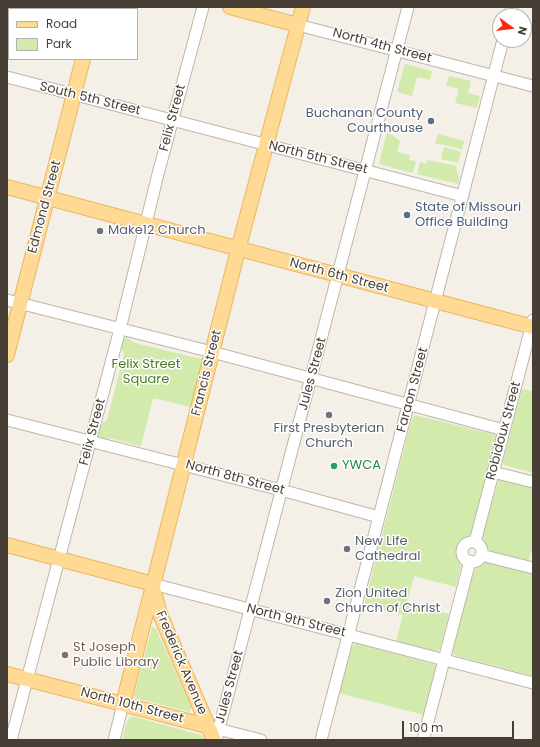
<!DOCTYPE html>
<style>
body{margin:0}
#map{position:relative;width:540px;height:747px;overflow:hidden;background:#f4efe7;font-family:Poppins,sans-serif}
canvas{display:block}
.frame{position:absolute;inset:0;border:8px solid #473f35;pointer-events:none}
.legend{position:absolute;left:8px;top:8px;width:130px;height:52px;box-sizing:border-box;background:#fff;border:1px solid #b5b2ae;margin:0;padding:5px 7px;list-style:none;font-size:12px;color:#473f35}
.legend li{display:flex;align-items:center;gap:8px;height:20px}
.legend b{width:20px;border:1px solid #b5b2ae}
.north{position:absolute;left:492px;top:8px;width:40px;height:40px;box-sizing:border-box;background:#fff;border:1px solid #b5b2ae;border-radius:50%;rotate:105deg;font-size:11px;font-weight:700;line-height:16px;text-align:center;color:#473f35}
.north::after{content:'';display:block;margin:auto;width:14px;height:18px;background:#ff2713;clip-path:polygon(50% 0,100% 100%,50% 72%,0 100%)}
.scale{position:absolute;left:402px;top:721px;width:112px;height:18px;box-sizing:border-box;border:2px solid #473f35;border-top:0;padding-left:5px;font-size:12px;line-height:14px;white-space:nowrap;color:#473f35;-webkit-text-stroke:3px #fff;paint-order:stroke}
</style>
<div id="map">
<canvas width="540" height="747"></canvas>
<div class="frame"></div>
<ul class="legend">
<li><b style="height:5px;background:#ffda95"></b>Road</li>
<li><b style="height:11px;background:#d3eaad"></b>Park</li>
</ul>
<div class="north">N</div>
<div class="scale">100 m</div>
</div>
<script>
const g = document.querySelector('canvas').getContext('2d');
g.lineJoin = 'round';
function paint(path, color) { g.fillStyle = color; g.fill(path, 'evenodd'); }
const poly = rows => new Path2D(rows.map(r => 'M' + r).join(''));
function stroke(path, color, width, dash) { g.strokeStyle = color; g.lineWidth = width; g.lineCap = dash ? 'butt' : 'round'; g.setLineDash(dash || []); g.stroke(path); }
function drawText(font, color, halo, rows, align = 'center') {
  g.font = font + ' Poppins,sans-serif'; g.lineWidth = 3; g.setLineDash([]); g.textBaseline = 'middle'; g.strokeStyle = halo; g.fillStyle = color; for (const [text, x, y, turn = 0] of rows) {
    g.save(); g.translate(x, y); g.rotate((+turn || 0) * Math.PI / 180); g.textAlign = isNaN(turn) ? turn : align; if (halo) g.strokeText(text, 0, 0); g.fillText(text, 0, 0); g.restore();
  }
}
paint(poly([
 [405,64,432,71,430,80,417,77,412,96,397,92],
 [449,76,471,81,468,93,480,96,477,108,455,103,459,89,446,85],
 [387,131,400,141,397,152,410,155,409,160,416,161,413,173,379,164],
 [438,134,464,141,462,149,435,143],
 [444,147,461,152,458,163,441,159],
 [427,160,457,166,456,169,459,178,458,184,417,174,420,162,426,164],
 [126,337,135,343,197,358,204,358,194,408,153,398,141,446,109,438,102,440,97,432,101,424,107,420,124,354,120,346,121,339],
 [522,389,533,391,533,473,507,466,504,465,503,461],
 [415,415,496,435,498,437,472,531,459,550,461,567,456,587,414,576,407,603,449,614,440,649,435,652,396,641,403,615,364,605,412,418],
 [499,479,533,486,533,545,528,563,493,553,484,545,483,534],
 [485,562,533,573,533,676,457,656,452,652,474,571,478,565],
 [152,627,156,629,191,707,190,712,135,698,134,695],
 [356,643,436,665,437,669,424,715,339,693,351,648],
 [131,716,201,735,206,740,122,740,127,721]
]), '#d3eaad');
const minor = poly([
 [510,16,512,7],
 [298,25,533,86],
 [7,77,463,196],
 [7,300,212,352,504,430],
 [7,420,281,490,379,517],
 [493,472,533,482],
 [475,542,533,320],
 '462 552a10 10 0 1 1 20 0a10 10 0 1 1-20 0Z',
 [481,555,533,568],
 [153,584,533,683],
 [214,728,261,740],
 [11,740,120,329,158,174,203,7],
 [114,740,123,704],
 [216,740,408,7],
 [321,740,503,40],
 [423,740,470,561]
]);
const major = poly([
 [230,7,298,25],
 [96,9,97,7],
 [7,187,533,327],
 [7,355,83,59],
 [7,545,153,584],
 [153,588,160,614,214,740],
 [7,674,207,726],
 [123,704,238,250,303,7]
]);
stroke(minor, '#c0b6a9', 13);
stroke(major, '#e9b75f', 16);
stroke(minor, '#fff', 11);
stroke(major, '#ffda95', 14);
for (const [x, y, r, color] of [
 [431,121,4,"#5c6f8a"],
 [407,215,4,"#5c6f8a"],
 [100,231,4,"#6b7280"],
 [329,415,4,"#6b7280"],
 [334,466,4,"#2e9e5b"],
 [347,549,4,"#6b7280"],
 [327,601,4,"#6b7280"],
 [65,655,4,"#8d6e63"]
]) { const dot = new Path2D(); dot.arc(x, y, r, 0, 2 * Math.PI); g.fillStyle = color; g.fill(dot); stroke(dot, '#fff', 1.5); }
drawText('13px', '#473f35', '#fff', [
 ["North 4th Street",382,46,15],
 ["South 5th Street",90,99,14],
 ["Felix Street",173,118,-75],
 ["North 5th Street",318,158,14],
 ["Edmond Street",45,207,-75],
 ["North 6th Street",339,276,15],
 ["Francis Street",207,373,-76],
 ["Jules Street",313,374,-75],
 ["Faraon Street",413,390,-75],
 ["Robidoux Street",504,431,-75],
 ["Felix Street",93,432,-75],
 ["North 8th Street",235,478,15],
 ["North 9th Street",296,621,14],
 ["Frederick Avenue",181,663,67],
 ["Jules Street",230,687,-75],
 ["North 10th Street",132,706,15]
]);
drawText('13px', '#4e5e75', '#fff', [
 ["Buchanan County",423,114],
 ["Courthouse",423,129],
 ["State of Missouri",415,208,"left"],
 ["Office Building",415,223,"left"]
], 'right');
drawText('13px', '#5b616d', '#fff', [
 ["Make12 Church",108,231],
 ["First Presbyterian",329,429,"center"],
 ["Church",329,444,"center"],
 ["New Life",355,542],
 ["Cathedral",355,557],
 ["Zion United",335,594],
 ["Church of Christ",335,609]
], 'left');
drawText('13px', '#4c7c26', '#fff', [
 ["Felix Street",146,365],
 ["Square",146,380]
]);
drawText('13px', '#27864d', '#fff', [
 ["YWCA",342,466]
], 'left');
drawText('13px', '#785e54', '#fff', [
 ["St Joseph",73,648],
 ["Public Library",73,663]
], 'left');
</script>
